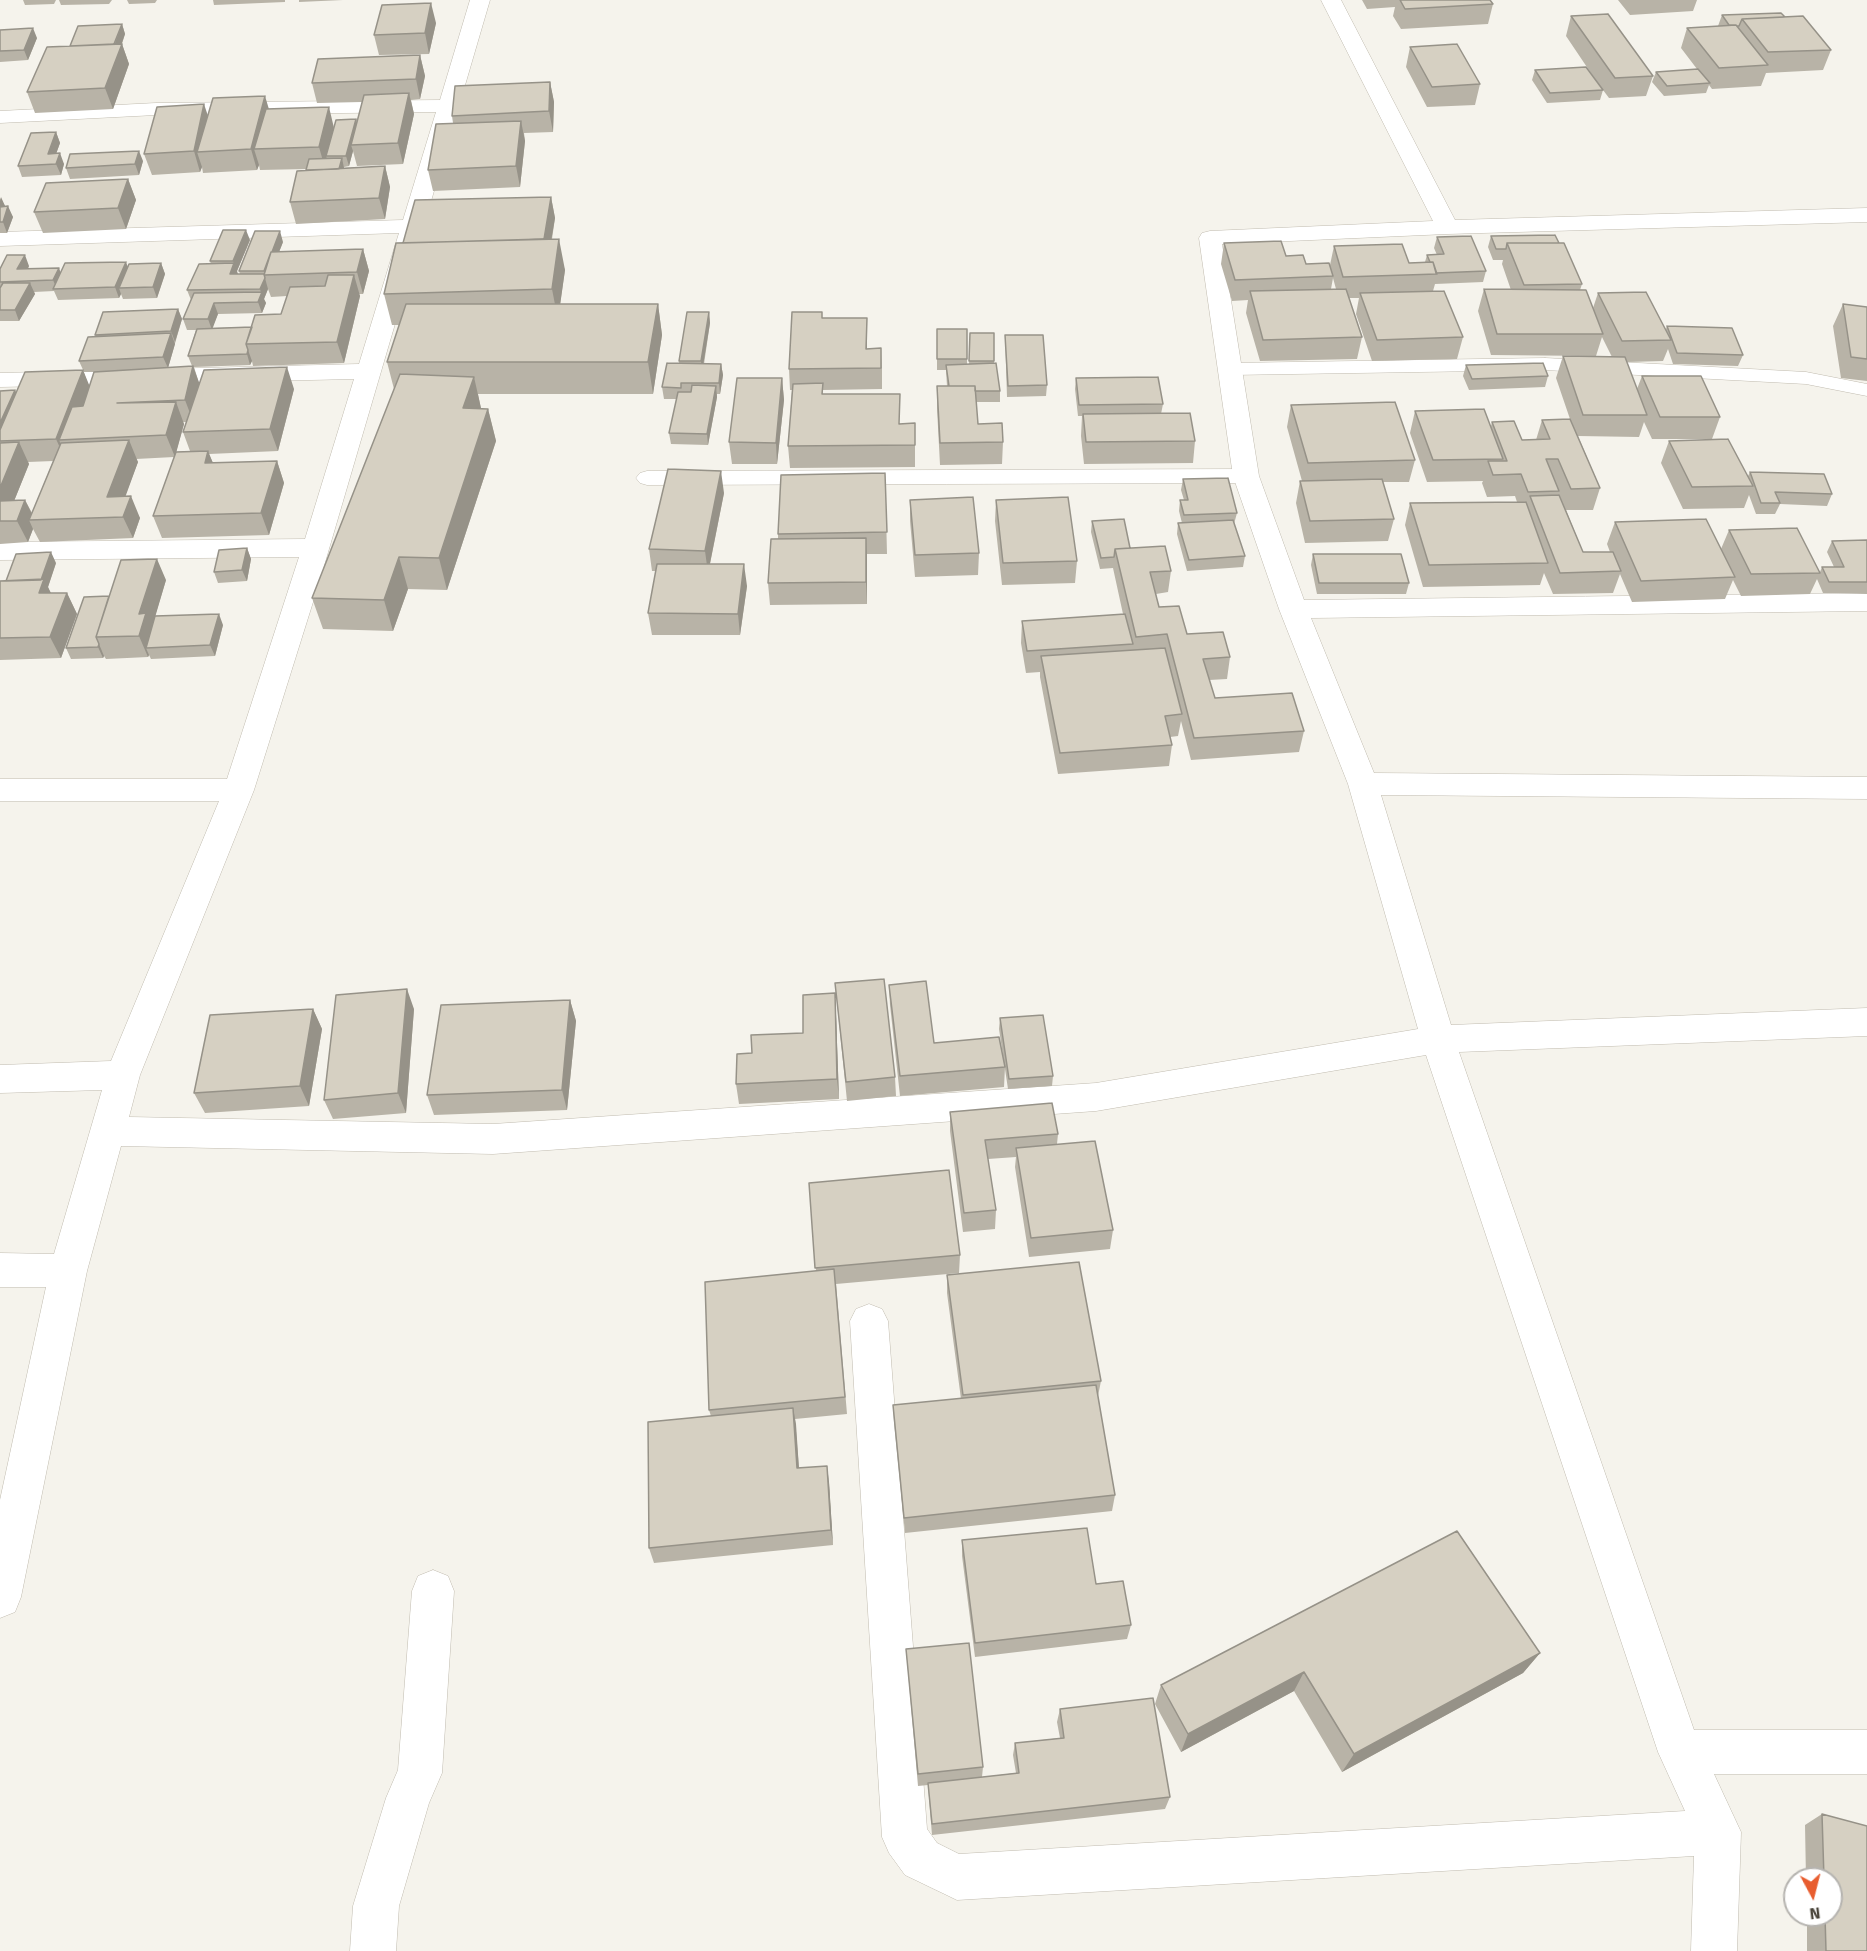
<!DOCTYPE html>
<style>
body{margin:0}
#map{position:relative;width:1867px;height:1951px;overflow:hidden;background:#f5f3ec;font-family:"Fira Sans",sans-serif}
canvas{display:block}
.north{position:absolute;left:1783px;top:1867px;width:60px;height:60px;box-sizing:border-box;background:#fff;border:2px solid #b6b4b0;border-radius:50%;rotate:173deg;font-size:16px;font-weight:700;line-height:24px;text-align:center;color:#49443a}
.north::after{content:'';display:block;margin:auto;width:21px;height:27px;background:#e85d2f;clip-path:polygon(50% 0,100% 100%,50% 72%,0 100%)}
</style>
<div id="map">
<canvas width="1867" height="1951"></canvas>
<div class="north">N</div>
</div>
<script>
const g = document.querySelector('canvas').getContext('2d');
g.lineJoin = 'round';
const poly = rows => new Path2D(rows.map(r => 'M' + r).join(''));
function stroke(path, color, width, dash) { g.strokeStyle = color; g.lineWidth = width; g.lineCap = dash ? 'butt' : 'round'; g.setLineDash(dash || []); g.stroke(path); }
function paint(path, color) { g.fillStyle = color; g.fill(path, 'evenodd'); }
const service = poly([
 [1545,358,1806,372,1867,384,1867,396,1806,384,1545,370,1230,375,1223,373,1220,369,1223,365,1230,363,1545,358],
 [1246,469,1253,471,1257,476,1253,481,1246,483,647,485,640,483,636,478,640,473,647,471,1246,469]
]);
const minor = poly([
 [470,0,490,0,319,583,254,790,140,1075,129,1117,493,1124,1096,1083,1418,1029,1348,784,1279,609,1233,476,1199,238,1202,233,1210,231,1433,221,1321,0,1341,0,1455,220,1867,208,1867,222,1447,234,1222,244,1259,476,1304,600,1867,593,1867,611,1311,618,1374,773,1867,777,1867,799,1381,795,1451,1025,1867,1008,1867,1036,1459,1052,1694,1730,1867,1730,1867,1774,1714,1774,1741,1832,1737,1951,1691,1951,1694,1856,957,1900,905,1875,889,1853,882,1837,850,1321,856,1309,869,1304,882,1309,888,1321,927,1829,937,1843,959,1854,1685,1811,1658,1752,1426,1055,1096,1111,493,1154,121,1146,87,1271,21,1597,15,1612,0,1618,0,1500,46,1287,0,1287,0,1253,54,1254,102,1090,0,1093,0,1065,111,1061,219,801,0,801,0,779,227,779,299,557,0,560,0,542,305,539,354,379,0,387,0,373,359,364,399,233,0,246,0,232,403,220,436,112,156,115,0,123,0,111,156,103,440,100,470,0],
 [433,1570,448,1576,454,1591,442,1773,429,1803,399,1906,396,1951,350,1951,353,1906,386,1798,398,1770,412,1591,418,1576,433,1570]
]);
stroke(service, '#c0bbaf', 1);
stroke(minor, '#c0bbaf', 1);
paint(service, '#fff');
paint(minor, '#fff');
paint(poly([
 [23,0,56,0,54,4,25,5],
 [59,0,112,0,109,4,61,5],
 [127,0,157,0,155,3,129,4],
 [213,0,285,0,285,2,214,5],
 [299,0,343,0,299,2],
 [1362,0,1490,0,1493,4,1488,24,1401,29,1393,16,1395,7,1367,9],
 [1618,0,1697,0,1693,11,1630,15],
 [1722,15,1785,17,1831,50,1823,70,1766,73,1761,86,1712,89,1709,85,1706,93,1664,96,1652,82,1656,72,1697,69,1681,48,1687,28,1718,26],
 [1571,16,1653,76,1646,96,1609,98,1603,90,1600,100,1547,103,1532,80,1535,70,1601,88,1566,36],
 [436,23,429,54,379,55,374,35],
 [122,24,125,34,122,44,129,64,113,109,35,113,27,92,70,46],
 [0,30,37,38,28,60,0,62],
 [1410,47,1480,84,1475,105,1427,107,1406,67],
 [420,55,425,76,420,99,411,100,414,114,403,164,357,166,353,151,349,166,344,167,344,168,385,166,390,187,385,219,296,224,290,202,307,169,260,170,259,165,257,170,203,173,202,167,200,172,152,175,144,154,208,115,269,109,334,127,357,123,362,102,317,103,312,83],
 [550,82,554,102,553,132,524,133,525,141,520,187,433,191,428,170,453,123,452,116],
 [56,132,60,143,56,154,64,164,61,175,22,177,18,166],
 [143,161,139,175,70,179,66,168],
 [128,179,136,200,126,229,43,233,34,212],
 [551,197,555,218,552,239,565,270,560,304,658,304,662,335,653,394,478,394,481,409,488,409,496,441,447,590,408,589,393,631,323,629,312,598,394,389,387,362,399,325,392,325,384,294,403,243],
 [0,198,5,206,13,217,7,233,0,233],
 [1491,236,1559,243,1582,284,1580,290,1593,308,1598,293,1666,329,1667,326,1743,355,1738,366,1673,364,1668,349,1663,361,1627,362,1637,389,1642,376,1720,417,1712,439,1652,439,1644,422,1639,437,1578,436,1600,488,1593,510,1566,510,1583,552,1610,552,1607,544,1615,522,1721,549,1729,530,1820,572,1822,567,1834,567,1827,552,1832,541,1867,540,1867,594,1823,593,1817,579,1810,594,1741,596,1733,580,1725,599,1632,602,1620,574,1613,593,1553,594,1544,573,1540,585,1423,587,1405,525,1410,503,1517,502,1515,496,1487,497,1482,483,1483,481,1427,482,1410,433,1415,411,1491,426,1492,422,1522,440,1536,440,1542,420,1570,419,1556,378,1563,356,1612,357,1602,337,1596,356,1491,355,1478,311,1484,289,1511,290,1502,264,1503,260,1493,260,1488,247],
 [1437,237,1486,271,1483,282,1435,284,1433,291,1463,337,1457,359,1372,361,1356,314,1359,298,1349,298,1362,337,1357,359,1260,361,1246,313,1248,300,1232,301,1221,264,1224,243,1306,264,1330,265,1334,246,1409,263,1425,262,1427,255,1437,255,1434,248],
 [1333,278,1336,289,1331,289],
 [250,240,237,271,237,274,240,274,239,271,283,242,279,252,363,249,369,271,363,294,359,294,360,296,344,363,253,366,252,361,250,365,194,367,199,383,294,389,278,451,209,454,213,463,277,461,284,483,269,535,162,538,153,516,174,457,136,459,138,462,125,496,140,518,133,538,40,542,33,529,28,542,0,544,0,391,15,390,16,393,83,370,89,387,94,372,84,372,79,361,96,336,95,335,178,309,182,319,168,368,192,366,188,356,196,330,187,330,183,319,191,300,187,290,211,264,210,261],
 [268,289,271,297,287,296,281,314,252,327,212,328,218,314,262,313,266,303,264,299],
 [183,422,187,422,183,432,190,451,176,452,184,424],
 [53,461,32,513,25,500,14,501,29,464,28,462],
 [161,263,165,274,157,298,123,299,121,294,119,298,58,300,54,291,34,292,35,294,19,321,0,321,0,269,29,266,28,269,61,273],
 [1843,304,1867,307,1867,381,1841,378,1833,326],
 [709,312,710,323,704,364,721,364,723,375,720,394,717,394,717,397,708,445,671,444,669,433,677,399,664,399,662,387,679,364,679,361],
 [822,312,822,318,867,318,867,349,881,348,882,370,882,389,823,390,823,394,900,424,915,423,915,467,790,468,788,446,792,390,790,390,789,369],
 [937,329,967,329,967,364,969,364,970,333,994,333,994,363,1000,391,1000,402,976,402,978,424,1003,442,1002,464,940,465,937,408,937,386,947,386,946,370,937,370],
 [1005,335,1047,385,1046,396,1007,397],
 [1466,365,1548,376,1545,387,1469,390,1463,376],
 [782,378,784,400,777,464,732,464,729,442],
 [1076,378,1163,404,1161,414,1195,441,1193,463,1084,464,1081,436,1082,416,1078,416,1075,389],
 [1291,405,1415,460,1409,482,1383,482,1394,519,1388,541,1305,543,1296,503,1300,481,1302,481,1287,427],
 [1669,441,1748,476,1750,472,1832,494,1827,506,1780,504,1775,514,1756,514,1749,495,1744,508,1683,509,1661,463],
 [885,473,887,554,867,554,867,604,770,605,768,583,778,539,778,534],
 [1183,479,1237,513,1234,524,1245,556,1243,567,1187,571,1177,534,1178,523,1182,523,1179,511,1180,500,1184,500,1181,490],
 [724,493,710,564,747,586,740,635,652,635,648,613,656,571,652,571,649,549],
 [910,500,979,553,978,575,915,577,910,521],
 [996,500,1077,561,1075,583,1002,585,995,521],
 [1092,521,1130,548,1171,571,1168,592,1156,594,1159,607,1187,634,1230,657,1227,679,1209,680,1215,698,1304,731,1299,752,1191,760,1181,721,1178,736,1170,737,1172,745,1169,766,1058,774,1040,677,1040,672,1026,673,1021,643,1022,621,1123,614,1113,568,1100,569,1091,532],
 [247,548,251,559,247,581,218,583,214,572],
 [1313,554,1409,583,1406,594,1317,594,1311,565],
 [56,563,48,587,50,593,67,593,77,614,61,658,0,660,0,581,6,581],
 [166,580,155,616,223,625,215,656,151,659,149,655,148,657,106,659,104,656,103,658,71,659,66,648,109,596],
 [835,983,895,1077,896,1096,847,1101],
 [889,985,934,1043,1005,1067,1004,1087,900,1096,890,1005],
 [570,1000,576,1021,567,1110,434,1115,427,1095],
 [313,1009,322,1029,309,1106,205,1113,194,1093],
 [414,1009,406,1113,333,1119,324,1100],
 [836,1014,839,1099,739,1104,736,1084,752,1053,803,1033],
 [1000,1018,1053,1076,1052,1086,1008,1089,999,1029],
 [950,1112,1058,1134,1057,1144,1113,1230,1110,1249,1029,1257,1015,1167,1016,1157,988,1159,996,1210,995,1229,963,1232,950,1131],
 [809,1183,960,1255,959,1273,836,1284,847,1414,795,1419,799,1468,829,1482,833,1545,654,1563,649,1548,711,1416,709,1410,816,1270],
 [947,1275,1101,1381,1098,1396,1115,1495,1112,1511,905,1533,894,1422,893,1405,961,1399,947,1293],
 [1457,1531,1540,1653,1523,1673,1342,1772,1294,1691,1181,1752,1155,1704,1161,1685],
 [962,1540,1096,1584,1131,1625,1127,1639,975,1657,962,1556],
 [906,1649,983,1767,982,1777,1016,1773,1013,1755,1015,1743,1060,1738,1057,1722,1060,1709,1170,1797,1165,1809,932,1835,928,1785,918,1786],
 [1822,1814,1867,1951,1807,1951,1807,1915,1831,1915,1831,1879,1806,1879,1805,1825]
]), '#b8b3a7');
paint(poly([
 [431,3,436,23,429,54,425,33],
 [122,24,125,34,117,57,114,46],
 [33,28,37,38,28,60,24,50],
 [122,44,129,64,113,109,105,88],
 [420,55,425,76,420,99,416,79],
 [550,82,554,102,553,132,549,111],
 [409,93,414,114,403,164,398,143],
 [265,96,271,116,254,149,259,165,257,170,251,149],
 [204,104,211,125,197,152,202,167,200,172,194,151],
 [329,107,334,128,326,156,327,159,325,168,319,147],
 [356,119,359,130,351,145,353,151,349,166,346,156],
 [521,121,525,141,520,187,516,166],
 [56,132,60,143,52,165,48,154],
 [139,151,143,161,139,175,135,164],
 [60,153,64,164,61,175,56,164],
 [342,158,344,168,338,176],
 [385,166,390,187,385,219,379,198],
 [128,179,136,200,126,229,118,208],
 [1,197,6,208,0,213,0,201],
 [551,197,555,218,547,265,543,243],
 [8,206,13,217,7,233,3,222],
 [246,230,250,240,237,271,238,274,230,274,234,264,233,261],
 [280,231,283,242,270,275,266,275,264,271],
 [559,239,565,270,558,320,552,289],
 [363,249,369,271,363,294,357,272],
 [25,255,29,266,22,280,17,269],
 [126,262,130,273,119,288,121,294,119,298,115,287],
 [161,263,165,274,157,298,153,287],
 [59,268,63,279,57,289,53,280],
 [354,275,360,296,344,363,337,342],
 [265,278,268,289,264,299,266,303,262,313,258,302,261,293,260,289],
 [30,283,35,294,19,321,15,310],
 [214,303,218,314,212,330,208,319],
 [658,304,662,335,653,394,648,362],
 [178,309,182,319,175,342,171,331],
 [709,312,710,323,702,372,701,361],
 [867,318,867,370,866,349],
 [171,333,175,344,168,368,163,357],
 [248,350,252,361,250,365,247,354],
 [721,364,723,375,720,394,719,383],
 [193,366,201,388,193,421,185,400],
 [287,367,294,389,278,451,270,429],
 [83,370,92,392,74,440,59,440,67,457,66,461,56,439],
 [474,377,481,408,471,440,463,408],
 [782,378,784,400,777,464,776,443],
 [716,386,717,397,708,445,707,434],
 [15,390,20,401,0,441,0,423],
 [176,402,184,424,175,457,166,435],
 [488,409,496,441,447,590,439,558],
 [129,440,138,462,118,517,107,497],
 [19,442,29,464,6,521,0,512,0,488],
 [208,451,217,473,205,463],
 [277,461,284,483,269,535,261,513],
 [721,471,724,493,708,573,705,551],
 [131,496,140,518,133,538,123,517],
 [25,500,35,520,29,520,33,529,28,542,17,521],
 [866,538,867,560,867,604,866,582],
 [247,548,251,559,247,581,242,570],
 [51,552,56,563,48,587,55,601,39,593,40,581],
 [399,557,408,589,393,631,384,600],
 [157,559,166,580,146,648,149,655,148,657,139,636,139,614],
 [744,564,747,586,740,635,738,614],
 [67,593,77,614,61,658,50,637],
 [219,614,223,625,215,656,210,645],
 [99,644,104,656,103,658,98,647],
 [407,989,414,1009,406,1113,398,1093],
 [835,993,836,1014,839,1099,837,1079],
 [570,1000,576,1021,567,1110,562,1090],
 [313,1009,322,1029,309,1106,300,1086],
 [793,1408,796,1424,800,1484,797,1468],
 [827,1466,829,1482,833,1545,831,1530],
 [1540,1653,1523,1673,1342,1772,1354,1754],
 [1304,1672,1294,1691,1181,1752,1188,1734]
]), '#969288');
const building = poly([
 [1400,0,1490,0,1493,4,1405,9,1400,0],
 [431,3,425,33,374,35,382,5,431,3],
 [1781,13,1785,17,1742,19,1739,26,1737,26,1736,25,1729,25,1722,15,1781,13],
 [1608,14,1653,76,1615,78,1571,16,1608,14],
 [1803,16,1831,50,1768,52,1742,19,1803,16],
 [122,24,114,44,70,46,78,26,122,24],
 [1736,25,1768,65,1719,68,1687,28,1736,25],
 [33,28,24,50,0,51,0,30,33,28],
 [122,44,105,88,27,92,47,47,122,44],
 [1457,44,1480,84,1432,87,1410,47,1457,44],
 [420,55,416,79,312,83,318,59,420,55],
 [1586,67,1603,90,1550,93,1535,70,1586,67],
 [1698,69,1710,83,1667,86,1656,72,1698,69],
 [550,82,549,111,452,116,455,86,550,82],
 [409,93,398,143,351,145,364,95,409,93],
 [265,96,251,149,197,152,213,98,265,96],
 [204,104,194,151,144,154,157,107,204,104],
 [329,107,319,147,254,149,266,109,329,107],
 [356,119,346,156,326,156,336,120,356,119],
 [521,121,516,166,428,170,436,124,521,121],
 [56,132,48,154,60,153,56,164,18,166,31,133,56,132],
 [139,151,135,164,66,168,70,154,139,151],
 [342,158,339,169,306,170,309,159,342,158],
 [385,166,379,198,290,202,297,171,385,166],
 [128,179,118,208,34,212,46,183,128,179],
 [551,197,544,239,403,243,415,200,551,197],
 [8,206,3,222,0,222,0,207,8,206],
 [223,230,246,230,233,261,210,261,223,230],
 [255,231,280,231,272,252,271,252,264,271,239,271,255,231],
 [1555,235,1559,243,1507,243,1506,249,1496,249,1491,236,1555,235],
 [1471,236,1486,271,1436,273,1433,262,1430,262,1427,255,1444,254,1437,237,1471,236],
 [559,239,552,289,384,294,396,243,559,239],
 [1281,241,1286,256,1303,255,1306,264,1329,263,1333,276,1235,280,1224,243,1281,241],
 [1507,243,1564,243,1582,284,1524,285,1507,243],
 [1402,244,1409,263,1433,262,1437,274,1343,277,1334,246,1402,244],
 [363,249,357,272,264,275,271,252,363,249],
 [7,255,25,255,17,269,59,268,53,280,0,282,0,269,7,255],
 [126,262,115,287,53,289,65,263,126,262],
 [161,263,153,287,119,288,129,264,161,263],
 [234,263,230,274,264,274,265,278,260,289,187,290,199,264,234,263],
 [328,275,354,275,337,342,246,344,255,315,281,314,290,287,325,286,328,275],
 [3,283,30,283,15,310,0,310,0,288,3,283],
 [1346,289,1362,337,1263,340,1250,291,1346,289],
 [1484,289,1586,290,1603,334,1497,334,1484,289],
 [1444,291,1463,337,1377,340,1360,293,1444,291],
 [262,292,258,302,214,303,208,319,183,319,194,293,262,292],
 [1646,292,1671,340,1622,341,1598,293,1646,292],
 [406,304,658,304,648,362,387,362,406,304],
 [1843,304,1867,307,1867,359,1851,357,1843,304],
 [178,309,171,331,95,335,103,312,178,309],
 [687,312,709,312,701,361,679,361,687,312],
 [792,312,822,312,822,318,867,318,866,349,881,348,881,368,789,369,792,312],
 [1667,326,1732,328,1743,355,1677,353,1667,326],
 [252,327,246,344,248,350,247,354,188,356,197,329,252,327],
 [937,329,967,329,967,359,937,359,937,329],
 [171,333,163,357,79,361,88,337,171,333],
 [970,333,994,333,994,361,969,361,970,333],
 [1005,335,1043,335,1047,385,1008,386,1005,335],
 [1563,356,1625,357,1647,415,1583,415,1563,356],
 [667,363,721,364,719,383,681,383,681,388,662,387,667,363],
 [996,363,1000,391,975,391,975,386,949,386,946,365,996,363],
 [1543,363,1548,376,1472,379,1466,365,1543,363],
 [193,366,185,400,117,403,176,402,166,435,59,440,72,407,83,406,94,372,193,366],
 [287,367,270,429,183,432,204,370,287,367],
 [83,370,56,439,0,441,0,430,25,372,83,370],
 [400,374,474,377,463,408,488,409,439,558,399,557,384,600,312,598,400,374],
 [1642,376,1701,376,1720,417,1660,417,1642,376],
 [1158,377,1163,404,1079,405,1076,378,1158,377],
 [737,378,782,378,776,443,729,442,737,378],
 [823,383,822,394,900,394,899,424,915,423,915,445,788,446,793,384,823,383],
 [692,385,716,386,707,434,669,433,678,392,691,392,692,385],
 [937,386,975,386,978,424,1002,423,1003,442,940,443,937,386],
 [15,390,0,423,0,391,15,390],
 [1395,402,1415,460,1308,463,1291,405,1395,402],
 [1484,409,1503,459,1433,460,1415,411,1484,409],
 [1190,413,1195,441,1086,442,1083,414,1190,413],
 [1570,419,1600,488,1571,489,1558,459,1546,459,1559,491,1528,492,1521,474,1493,475,1488,461,1507,461,1492,422,1514,421,1522,440,1550,439,1542,420,1570,419],
 [1728,439,1753,486,1692,487,1669,441,1728,439],
 [129,440,107,497,131,496,123,517,29,520,61,443,129,440],
 [19,442,0,488,0,443,19,442],
 [208,451,205,463,277,461,261,513,153,516,176,452,208,451],
 [668,469,721,471,705,551,649,549,668,469],
 [1750,472,1824,474,1832,494,1775,492,1780,503,1761,503,1750,472],
 [885,473,887,532,778,534,781,475,885,473],
 [1228,478,1237,513,1184,515,1180,500,1188,500,1183,479,1228,478],
 [1382,479,1394,519,1310,521,1300,481,1382,479],
 [1559,495,1583,552,1613,552,1621,571,1560,573,1530,496,1559,495],
 [973,497,979,553,915,555,910,500,973,497],
 [1068,497,1077,561,1003,563,996,500,1068,497],
 [25,500,17,521,0,521,0,501,25,500],
 [1526,502,1548,563,1429,565,1410,503,1526,502],
 [1124,519,1130,548,1115,549,1114,557,1101,558,1092,521,1124,519],
 [1706,519,1735,577,1641,581,1615,522,1706,519],
 [1233,520,1245,556,1189,560,1178,523,1233,520],
 [1797,528,1820,573,1751,574,1729,530,1797,528],
 [866,538,866,582,768,583,771,539,866,538],
 [1867,540,1867,582,1829,582,1822,567,1844,567,1832,541,1867,540],
 [1165,546,1171,571,1150,572,1159,607,1179,606,1187,634,1223,632,1230,657,1203,659,1215,698,1292,693,1304,731,1194,738,1167,634,1136,637,1115,549,1165,546],
 [247,548,242,570,214,572,219,550,247,548],
 [51,552,41,580,6,581,16,554,51,552],
 [1313,554,1401,554,1409,583,1319,583,1313,554],
 [157,559,139,614,146,613,139,636,96,637,121,560,157,559],
 [657,564,744,564,738,614,648,613,657,564],
 [44,579,39,593,67,593,50,637,0,638,0,581,44,579],
 [109,596,96,637,99,644,98,647,66,648,84,597,109,596],
 [219,614,210,645,146,648,155,616,219,614],
 [1125,614,1133,644,1027,651,1022,621,1125,614],
 [1165,648,1182,714,1165,716,1172,745,1060,753,1041,656,1165,648],
 [884,979,895,1077,846,1082,835,983,884,979],
 [926,981,934,1043,999,1037,1005,1067,900,1076,889,985,926,981],
 [407,989,398,1093,324,1100,336,995,407,989],
 [835,993,837,1079,736,1084,737,1054,752,1053,751,1035,803,1033,803,995,835,993],
 [570,1000,562,1090,427,1095,441,1005,570,1000],
 [313,1009,300,1086,194,1093,210,1015,313,1009],
 [1043,1015,1053,1076,1009,1079,1000,1018,1043,1015],
 [1052,1103,1058,1134,985,1140,996,1210,964,1213,950,1112,1052,1103],
 [1095,1141,1113,1230,1031,1238,1016,1148,1095,1141],
 [949,1170,960,1255,815,1268,809,1183,949,1170],
 [1079,1262,1101,1381,963,1395,947,1275,1079,1262],
 [834,1269,845,1397,709,1410,705,1282,834,1269],
 [1096,1385,1115,1495,904,1518,893,1405,1096,1385],
 [793,1408,797,1468,827,1466,831,1530,649,1548,648,1422,793,1408],
 [1087,1528,1096,1584,1123,1581,1131,1625,975,1643,962,1540,1087,1528],
 [1457,1531,1540,1653,1354,1754,1304,1672,1188,1734,1161,1685,1457,1531],
 [969,1643,983,1767,918,1774,906,1649,969,1643],
 [1153,1698,1170,1797,932,1824,928,1783,1019,1773,1015,1743,1064,1738,1060,1709,1153,1698],
 [1822,1814,1867,1826,1867,1951,1826,1951,1825,1915,1831,1915,1831,1879,1824,1879,1822,1814]
]);
paint(building, '#d6d0c2');
stroke(building, '#969288', 1.5);
</script>
